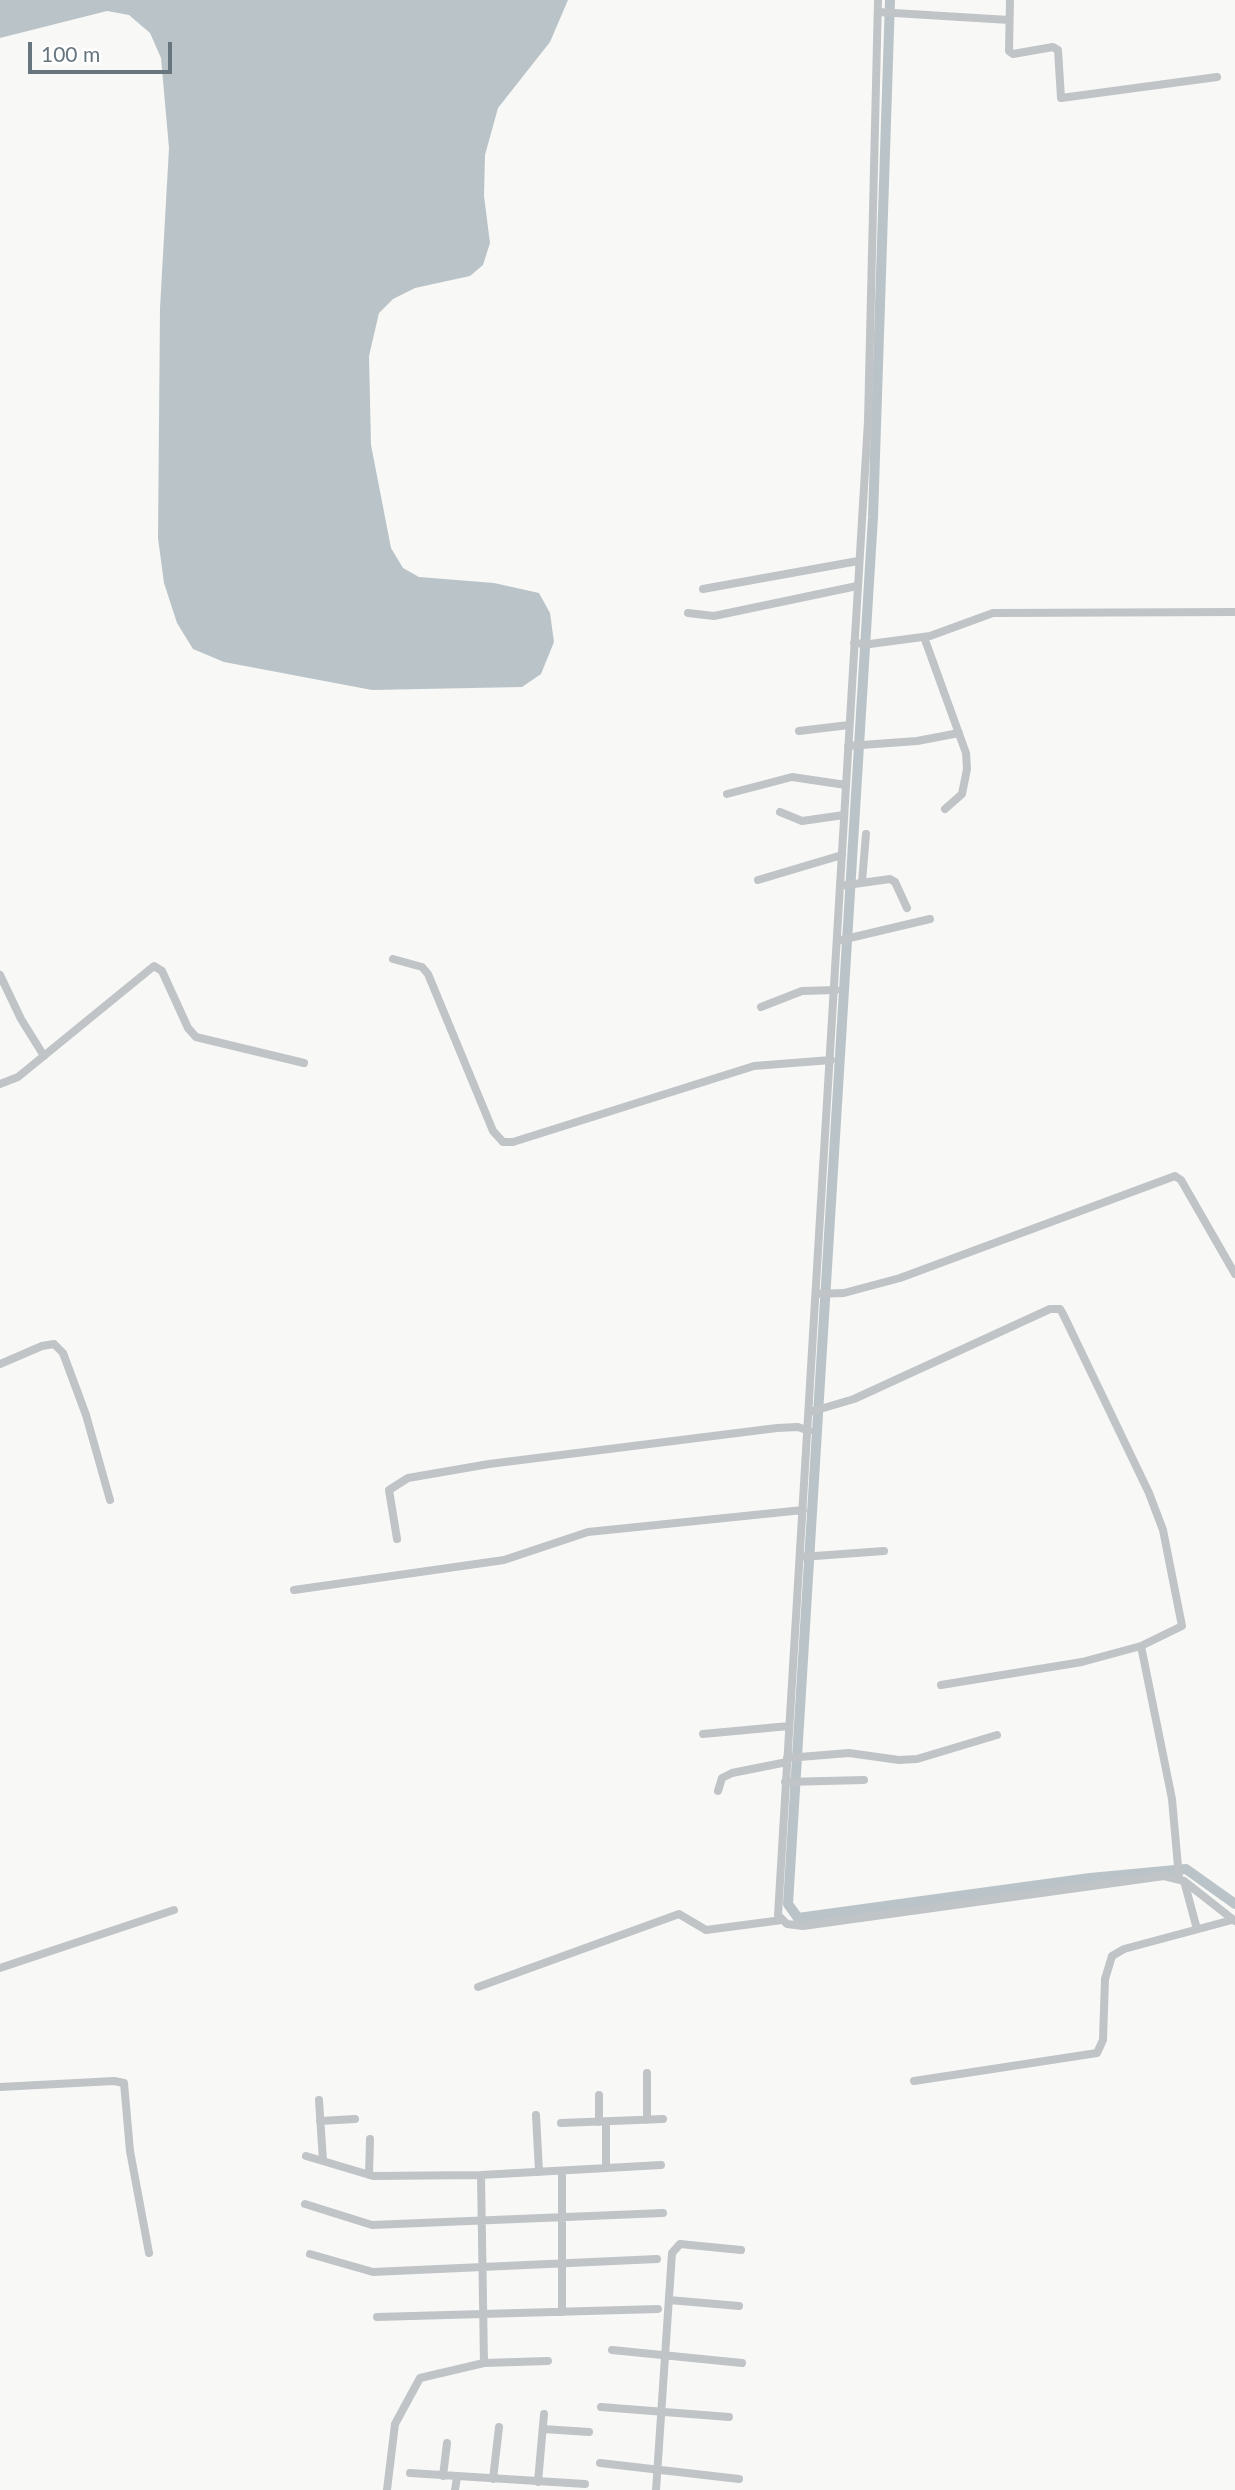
<!DOCTYPE html>
<style>
body{margin:0}
#map{position:relative;width:1235px;height:2490px;overflow:hidden;background:#f8f8f6;font-family:Lato,sans-serif}
canvas{display:block}
.scale{position:absolute;left:28px;top:42px;width:144px;height:32px;box-sizing:border-box;border:4px solid #66757e;border-top:0;padding-left:9px;font-size:21px;line-height:24px;white-space:nowrap;color:#66757e;-webkit-text-stroke:5px #fff;paint-order:stroke}
</style>
<div id="map">
<canvas width="1235" height="2490"></canvas>
<div class="scale">100 m</div>
</div>
<script>
const g = document.querySelector('canvas').getContext('2d');
g.lineJoin = 'round';
function paint(path, color) { g.fillStyle = color; g.fill(path, 'evenodd'); }
const poly = rows => new Path2D(rows.map(r => 'M' + r).join(''));
function stroke(path, color, width, dash) { g.strokeStyle = color; g.lineWidth = width; g.lineCap = dash ? 'butt' : 'round'; g.setLineDash(dash || []); g.stroke(path); }
paint(poly([
 [0,0,568,0,550,42,498,108,485,155,484,196,490,243,483,265,470,276,415,288,393,299,379,313,369,356,371,445,391,548,403,568,419,577,494,583,539,593,550,613,554,642,541,674,522,687,372,690,224,662,193,649,177,623,164,583,158,538,160,308,169,148,161,58,150,33,129,15,107,11,0,38]
]), '#bac4c8');
stroke(poly([
 [890,0,873,517,788,1904,798,1918,1090,1878,1186,1869,1235,1904]
]), '#bac4c8', 10);
stroke(poly([
 [878,0,868,421,778,1915,787,1924,803,1926,1164,1876,1184,1881,1235,1921],
 [1010,0,1009,51,1013,54,1053,47,1058,50,1061,98,1217,77],
 [878,12,1009,20],
 [703,589,858,561],
 [688,613,714,616,857,586],
 [924,637,966,753,967,769,962,794,945,809],
 [854,643,870,644,930,636,993,613,1235,612],
 [799,731,849,725],
 [848,746,917,741,959,733],
 [727,794,792,777,846,785],
 [780,812,802,821,844,815],
 [758,880,842,855],
 [862,882,866,834],
 [840,886,890,879,895,882,907,908],
 [837,941,930,919],
 [393,959,422,967,428,974,493,1131,503,1142,513,1142,754,1066,831,1060],
 [0,975,21,1019,44,1056],
 [761,1007,802,991,836,990],
 [0,1084,18,1077,154,966,162,971,188,1028,196,1037,304,1063],
 [816,1294,844,1293,900,1278,1175,1176,1181,1180,1235,1274],
 [0,1364,42,1346,54,1344,63,1353,86,1415,110,1500],
 [810,1412,854,1399,1050,1309,1060,1309,1063,1314,1149,1493,1163,1530,1182,1626,1141,1646,1082,1662,941,1685],
 [397,1539,389,1490,408,1478,489,1464,777,1428,798,1427,809,1431],
 [801,1557,884,1551],
 [294,1590,504,1560,588,1532,803,1510],
 [1141,1646,1172,1799,1179,1878],
 [703,1734,789,1726],
 [787,1758,849,1753,899,1760,917,1759,997,1735],
 [785,1782,864,1780],
 [718,1791,722,1778,732,1773,787,1762],
 [1184,1881,1197,1929],
 [0,1968,174,1910],
 [478,1987,679,1914,706,1930,782,1920],
 [914,2081,1097,2053,1103,2040,1105,1979,1112,1956,1124,1949,1232,1920],
 [0,2087,114,2081,124,2083,130,2151,149,2253],
 [319,2100,323,2161],
 [536,2115,539,2172],
 [647,2120,647,2073],
 [320,2121,355,2119],
 [599,2122,599,2095],
 [606,2122,606,2168],
 [561,2123,663,2119],
 [306,2156,373,2176,481,2175,661,2165],
 [562,2171,562,2312],
 [369,2175,370,2139],
 [305,2204,372,2225,663,2213],
 [310,2254,373,2272,657,2259],
 [669,2300,739,2306],
 [377,2317,658,2309],
 [612,2350,742,2363],
 [484,2363,548,2361],
 [601,2407,729,2417],
 [543,2429,589,2432],
 [600,2463,739,2479],
 [410,2473,585,2484],
 [443,2476,447,2443],
 [493,2479,499,2427],
 [538,2482,544,2414],
 [387,2490,395,2424,420,2378,484,2363,481,2175],
 [455,2490,457,2477],
 [656,2490,672,2253,680,2244,741,2250]
]), '#c0c4c7', 8);
</script>
